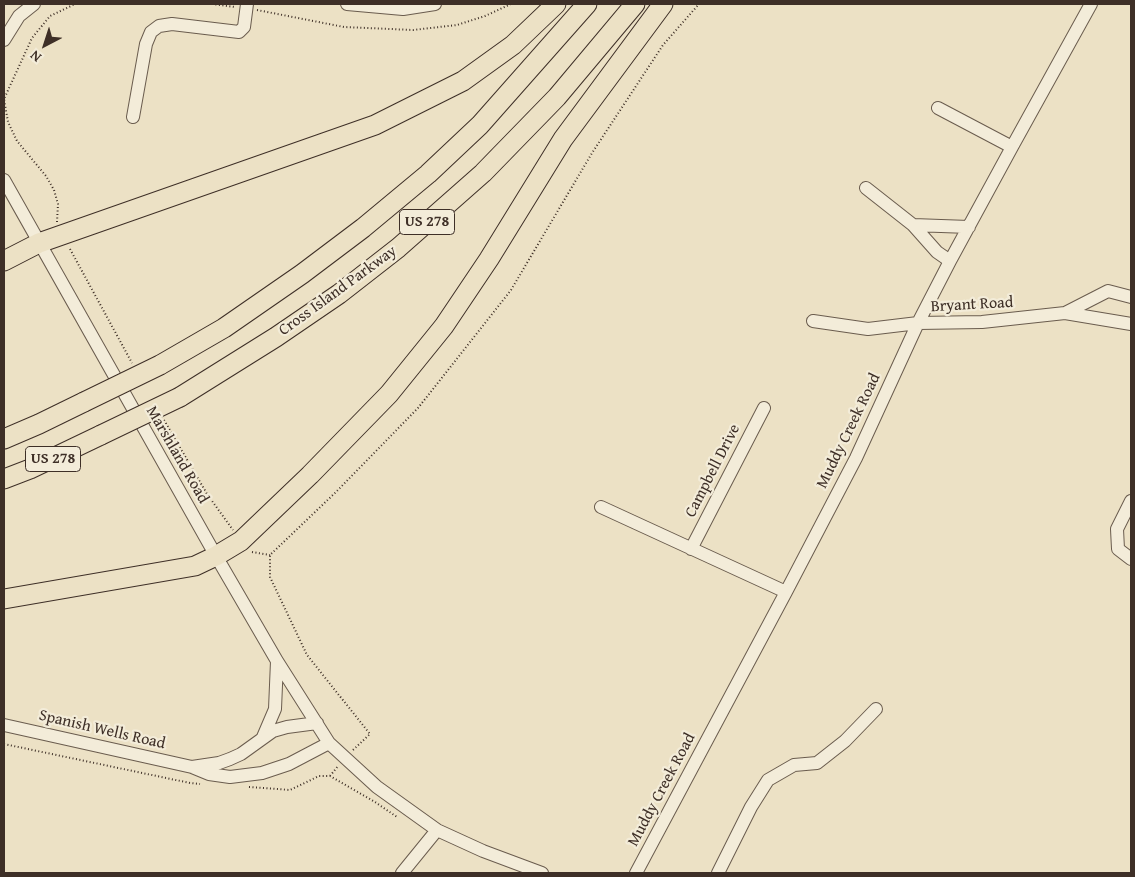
<!DOCTYPE html>
<style>
body{margin:0}
#map{position:relative;width:1135px;height:877px;overflow:hidden;background:#ece1c5;font-family:"Gentium Book Plus",serif}
canvas{display:block}
.frame{position:absolute;inset:0;border:5px solid #3e2f27;pointer-events:none}
.north{position:absolute;left:20px;top:20px;width:50px;height:50px;-webkit-text-stroke:4px #f3ecd9;paint-order:stroke;rotate:220deg;font-size:14px;font-weight:700;line-height:20px;text-align:center;color:#3e2f27}
.north::after{content:'';display:block;margin:auto;width:18px;height:22px;background:#3e2f27;clip-path:polygon(50% 0,100% 100%,50% 72%,0 100%)}
</style>
<div id="map">
<canvas width="1135" height="877"></canvas>
<div class="frame"></div>
<div class="north">N</div>
</div>
<script>
const g = document.querySelector('canvas').getContext('2d');
g.lineJoin = 'round';
const poly = rows => new Path2D(rows.map(r => 'M' + r).join(''));
function stroke(path, color, width, dash) { g.strokeStyle = color; g.lineWidth = width; g.lineCap = dash ? 'butt' : 'round'; g.setLineDash(dash || []); g.stroke(path); }
function drawText(font, color, halo, rows, align = 'center') {
  g.font = font + ' "Gentium Book Plus",serif'; g.lineWidth = 4.5; g.setLineDash([]); g.textBaseline = 'middle'; g.strokeStyle = halo; g.fillStyle = color; for (const [text, x, y, turn = 0] of rows) {
    g.save(); g.translate(x, y); g.rotate((+turn || 0) * Math.PI / 180); g.textAlign = isNaN(turn) ? turn : align; if (halo) g.strokeText(text, 0, 0); g.fillText(text, 0, 0); g.restore();
  }
}
const minor = poly([
 [347,4,403,9,435,4],
 [4,40,19,16,34,4],
 [938,108,1012,147],
 [133,117,146,44,151,32,159,26,172,24,239,32,244,27,247,4],
 [4,180,216,556,277,661,329,743,377,787,437,830,483,851,542,873],
 [866,188,913,225,969,227],
 [913,225,937,252,950,261],
 [1065,313,1108,291,1131,297],
 [813,321,868,329,918,323,982,322,1065,313,1131,324],
 [1131,501,1117,529,1118,549,1131,559],
 [601,507,786,592],
 [691,549,764,408],
 [4,725,192,767,209,774,230,777,262,773,289,764,329,743],
 [263,737,275,709,277,661],
 [192,767,219,763,230,759,241,754,273,731,287,727,317,723],
 [402,873,437,830],
 [636,873,786,592,856,458,918,323,950,261,1012,147,1091,4],
 [718,873,751,807,768,780,794,765,817,763,845,741,876,709]
]);
const highway = poly([
 [4,261,39,243,375,125,463,81,513,45,556,4],
 [160,365,224,328,302,274,363,228,428,174,480,125,587,4],
 [180,397,276,337,339,294,398,248,483,173,557,97,635,4],
 [4,439,39,424,84,402],
 [4,479,30,469,101,435],
 [4,599,195,566,216,556,241,541,310,475,389,394,444,326,489,259,563,139,663,4]
]);
stroke(minor, '#6a5c4e', 14);
stroke(highway, '#3e2f27', 21);
stroke(poly([
 [212,4,235,7],
 [257,10,344,27,413,30,457,25,485,16,511,4],
 [57,222,58,204,54,190,46,176,17,141,8,122,4,99,32,38,50,16,75,4],
 [70,249,132,363],
 [164,420,207,494,233,530],
 [252,552,270,555],
 [4,744,190,783,200,784],
 [353,750,370,734,307,655,270,577,270,555,336,492,418,408,511,290,592,153,663,45,699,4],
 [330,776,338,766],
 [249,787,290,790,319,776,330,776,375,802,397,817]
]), '#3e2f27', 2, [1, 2.5]);
stroke(minor, '#f3ecd9', 12);
stroke(highway, '#ece1c5', 19);
const highwayBridge = poly([
 [84,402,160,365],
 [101,435,180,397]
]);
stroke(highwayBridge, '#3e2f27', 21, []);
stroke(highwayBridge, '#ece1c5', 19);
for (const [x, y, w] of [
 [427,222,55],
 [53,459,55]
]) { const box = new Path2D(); box.roundRect(x - w / 2, y - 12.5, w, 25, 4); g.fillStyle = '#f3ecd9'; g.fill(box); stroke(box, '#3e2f27', 1); }
drawText('bold 15px', '#3e2f27', null, [
 ["US 278",427,222],
 ["US 278",53,459]
]);
drawText('16px', '#3e2f27', '#f3ecd9', [
 ["Cross Island Parkway",338,291,-36],
 ["Bryant Road",972,305,-3],
 ["Muddy Creek Road",849,431,-64],
 ["Marshland Road",177,455,60],
 ["Campbell Drive",713,471,-63],
 ["Spanish Wells Road",102,730,13],
 ["Muddy Creek Road",662,790,-62]
]);
</script>
